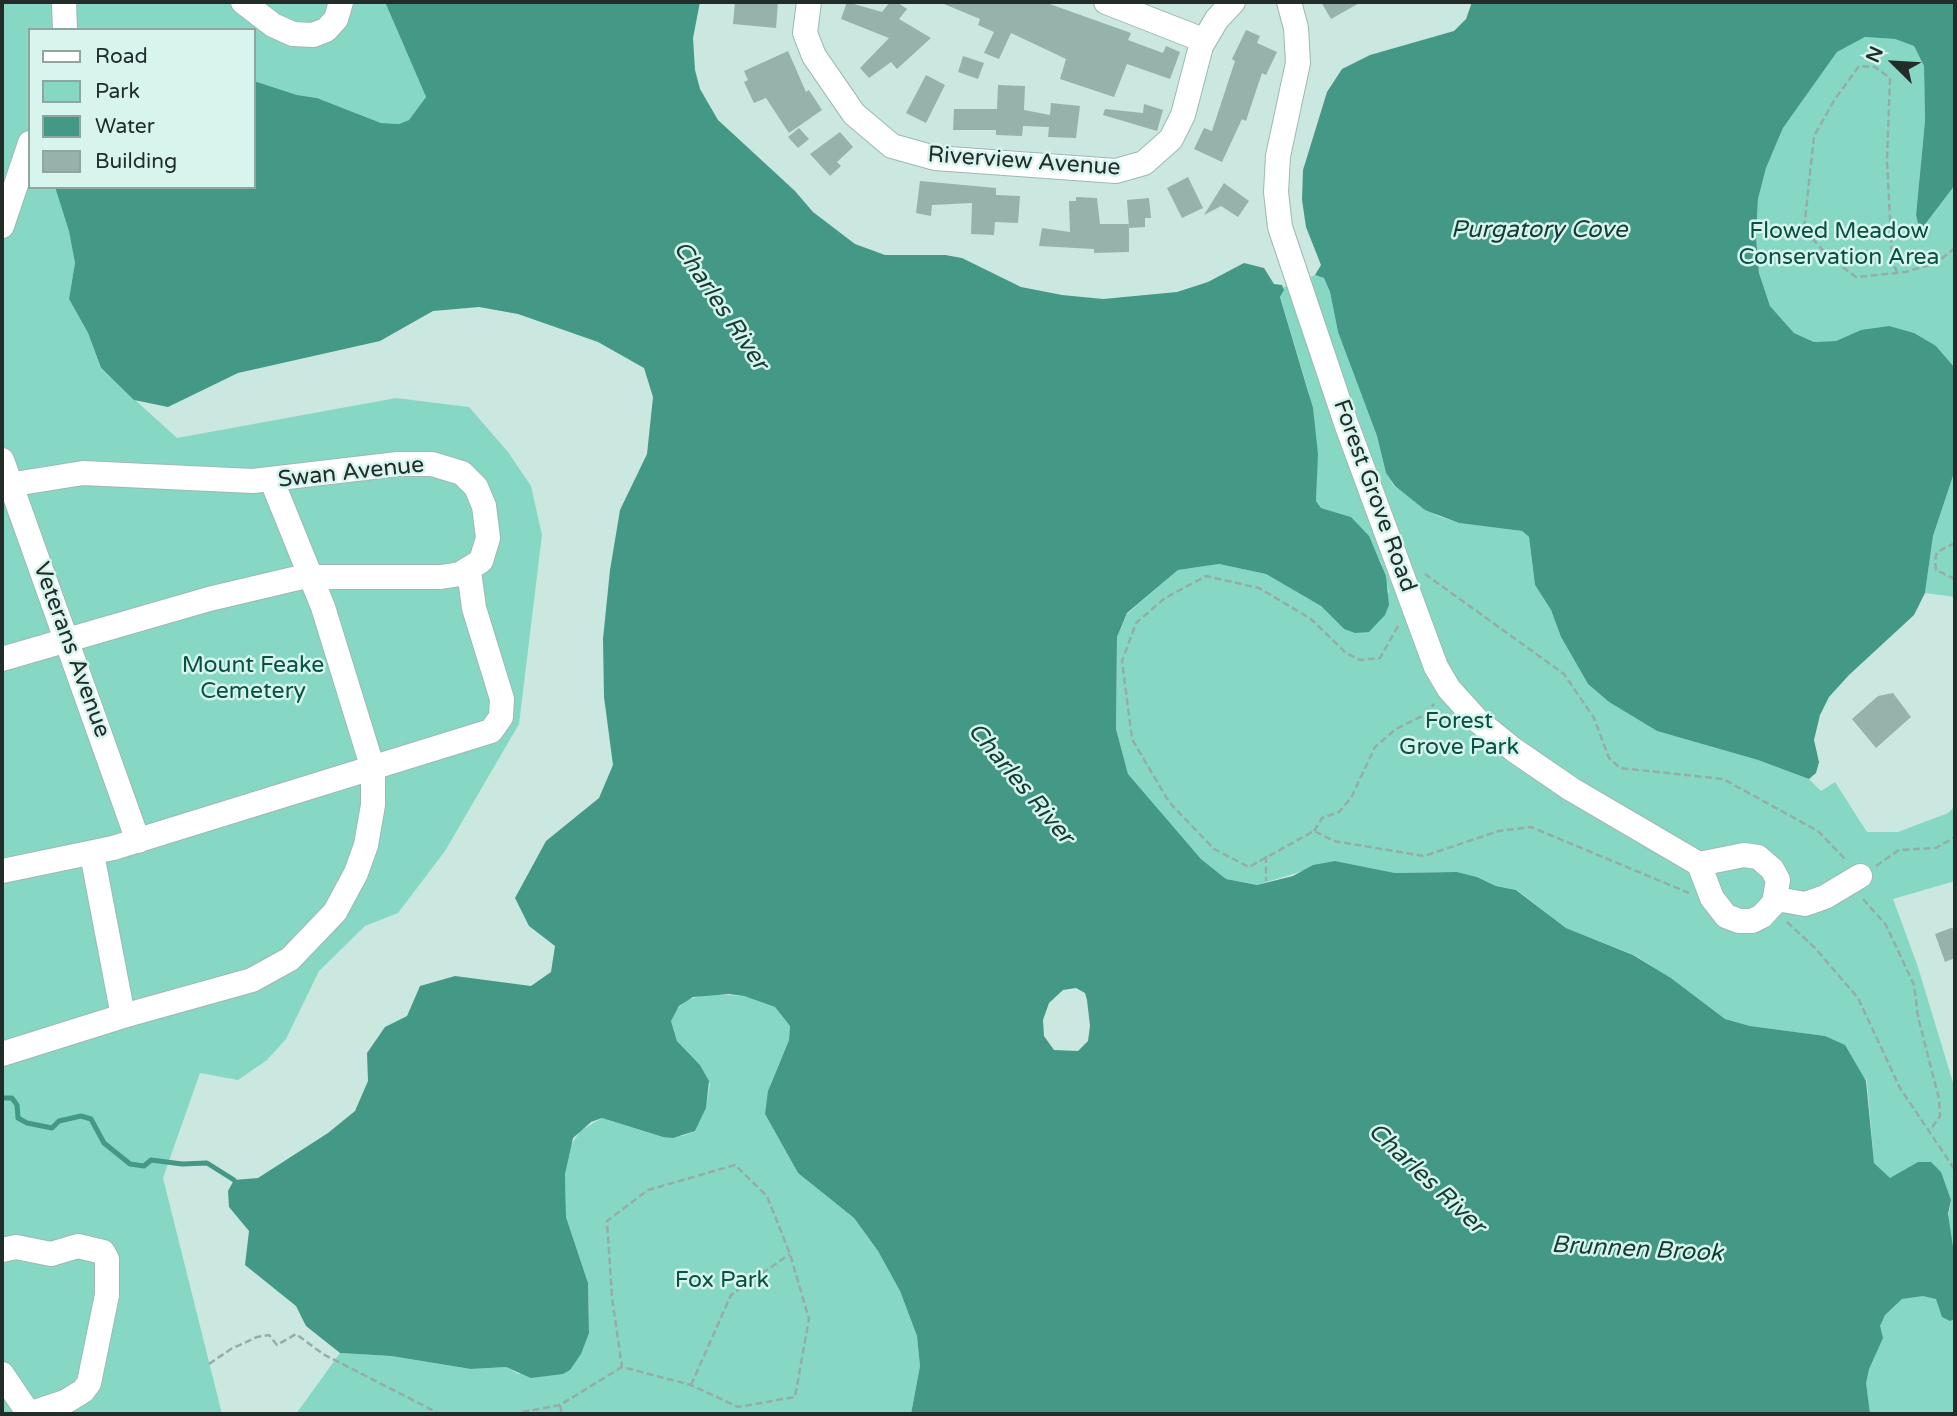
<!DOCTYPE html>
<style>
body{margin:0}
#map{position:relative;width:1957px;height:1416px;overflow:hidden;background:#cae8e0;font-family:"Varela Round",sans-serif}
canvas{display:block}
.frame{position:absolute;inset:0;border:4px solid #222d2a;pointer-events:none}
.legend{position:absolute;left:28px;top:28px;width:228px;height:161px;box-sizing:border-box;background:#d7f5ed;border:2px solid #8fa59f;margin:0;padding:9px 12px;list-style:none;font-size:21px;color:#222d2a}
.legend li{display:flex;align-items:center;gap:14px;height:35px}
.legend b{width:35px;border:2px solid #8fa59f}
.north{position:absolute;left:1859px;top:28px;width:70px;height:70px;-webkit-text-stroke:5px #d7f5ed;paint-order:stroke;rotate:294deg;font-size:19px;font-weight:700;line-height:28px;text-align:center;color:#222d2a}
.north::after{content:'';display:block;margin:auto;width:24px;height:32px;background:#222d2a;clip-path:polygon(50% 0,100% 100%,50% 72%,0 100%)}
</style>
<div id="map">
<canvas width="1957" height="1416"></canvas>
<div class="frame"></div>
<ul class="legend">
<li><b style="height:9px;background:#fff"></b>Road</li>
<li><b style="height:19px;background:#86d8c5"></b>Park</li>
<li><b style="height:19px;background:#449886"></b>Water</li>
<li><b style="height:19px;background:#96b2ab"></b>Building</li>
</ul>
<div class="north">N</div>
</div>
<script>
const g = document.querySelector('canvas').getContext('2d');
g.lineJoin = 'round';
function paint(path, color) { g.fillStyle = color; g.fill(path, 'evenodd'); }
const poly = rows => new Path2D(rows.map(r => 'M' + r).join(''));
function stroke(path, color, width, dash) { g.strokeStyle = color; g.lineWidth = width; g.lineCap = dash ? 'butt' : 'round'; g.setLineDash(dash || []); g.stroke(path); }
function drawText(font, color, halo, rows, align = 'center') {
  g.font = font + ' "Varela Round",sans-serif'; g.lineWidth = 5; g.setLineDash([]); g.textBaseline = 'middle'; g.strokeStyle = halo; g.fillStyle = color; for (const [text, x, y, turn = 0] of rows) {
    g.save(); g.translate(x, y); g.rotate((+turn || 0) * Math.PI / 180); g.textAlign = isNaN(turn) ? turn : align; if (halo) g.strokeText(text, 0, 0); g.fillText(text, 0, 0); g.restore();
  }
}
paint(poly([
 [2,2,385,2,426,97,409,120,399,124,381,123,317,98,297,95,254,81,254,30,30,30,30,187,55,187,70,231,75,263,69,299,88,333,101,369,177,438,396,398,469,407,508,452,531,486,542,535,519,724,445,851,398,913,365,926,319,971,286,1039,267,1060,238,1080,200,1073,163,1178,222,1414,2,1414],
 [1865,37,1895,39,1914,46,1924,66,1925,121,1916,215,1921,230,1955,185,1955,368,1936,346,1861,330,1836,341,1814,342,1794,333,1770,306,1759,273,1756,237,1758,199,1766,168,1783,128,1837,52],
 [1315,275,1324,278,1330,292,1338,332,1377,436,1386,473,1394,486,1438,516,1459,523,1522,531,1529,537,1535,585,1551,610,1561,637,1588,684,1609,702,1657,731,1758,760,1809,779,1821,791,1835,782,1867,832,1898,832,1948,813,1955,806,1955,881,1893,899,1917,964,1955,1089,1955,1414,1846,1414,1869,1332,1948,1218,1951,1202,1945,1183,1918,1162,1890,1179,1874,1163,1867,1081,1825,1036,1750,1026,1725,1019,1671,978,1634,955,1566,928,1517,890,1496,886,1477,877,1457,872,1395,873,1335,861,1257,885,1226,879,1201,859,1128,774,1116,729,1117,637,1127,614,1178,570,1219,564,1266,574,1321,606,1344,629,1389,592,1381,562,1351,517,1321,508,1316,501,1317,469,1309,393,1280,296,1284,287],
 [1955,470,1955,597,1925,593,1933,536],
 [707,994,744,996,775,1007,790,1026,789,1040,771,1083,765,1114,798,1173,854,1218,878,1251,900,1291,917,1336,920,1366,911,1414,296,1414,340,1353,391,1356,471,1369,506,1367,519,1374,589,1332,588,1283,566,1217,565,1174,568,1150,580,1131,602,1118,663,1137,682,1136,695,1131,706,1108,710,1084,700,1065,677,1041,671,1021,674,1012,687,1000]
]), '#86d8c5');
paint(poly([
 [385,2,700,2,693,38,695,70,700,89,718,120,795,191,813,212,855,244,885,255,945,255,962,258,1021,287,1062,295,1103,299,1177,292,1208,282,1244,263,1264,268,1274,284,1282,285,1284,290,1280,297,1313,408,1318,454,1316,501,1321,508,1351,517,1369,536,1386,576,1389,605,1385,615,1369,632,1355,633,1344,629,1321,606,1266,574,1219,564,1178,570,1127,613,1117,637,1116,729,1128,774,1201,859,1226,879,1257,885,1293,876,1313,865,1335,861,1395,873,1457,872,1477,877,1496,886,1516,890,1566,928,1633,955,1671,978,1725,1019,1750,1026,1825,1036,1845,1045,1866,1081,1874,1163,1890,1178,1918,1162,1931,1162,1941,1172,1951,1200,1948,1214,1955,1260,1955,1319,1950,1321,1942,1317,1936,1299,1923,1296,1902,1299,1885,1315,1880,1326,1883,1338,1869,1369,1866,1383,1870,1414,911,1414,920,1366,917,1336,900,1291,878,1251,854,1218,798,1173,765,1114,768,1091,789,1040,790,1026,775,1007,744,996,729,994,693,997,679,1006,671,1021,677,1041,700,1065,709,1081,706,1108,695,1131,673,1138,663,1137,602,1118,591,1122,573,1138,565,1174,566,1217,588,1283,589,1333,581,1354,570,1370,563,1374,531,1378,506,1367,471,1369,391,1356,340,1353,306,1326,296,1306,245,1265,249,1231,229,1207,228,1191,234,1180,258,1178,328,1133,355,1111,368,1081,367,1053,385,1027,407,1016,420,986,455,976,531,986,551,972,555,946,529,926,515,898,546,841,599,798,613,765,604,697,603,639,610,570,620,510,647,454,653,397,644,368,598,342,518,314,479,307,433,311,380,341,238,373,168,407,134,400,101,368,88,333,69,299,75,263,69,231,55,187,254,187,254,81,297,95,317,98,381,123,399,124,409,120,426,97],
 [1076,988,1085,993,1087,1000,1090,1026,1088,1041,1078,1051,1054,1050,1044,1036,1043,1020,1049,1003,1063,990],
 [1472,2,1955,2,1955,185,1920,231,1916,215,1925,121,1924,66,1914,46,1895,39,1865,37,1837,52,1783,128,1766,168,1758,199,1756,237,1759,273,1770,306,1794,333,1814,342,1836,341,1861,330,1889,326,1914,333,1936,346,1955,368,1955,470,1933,536,1925,593,1914,615,1849,675,1829,697,1820,715,1814,740,1819,762,1816,773,1809,779,1758,760,1657,731,1609,702,1588,684,1561,637,1551,610,1535,585,1529,537,1522,531,1459,523,1425,510,1395,486,1386,473,1377,436,1338,332,1330,292,1324,278,1315,275,1321,265,1306,227,1302,200,1303,170,1327,92,1342,69,1370,55,1454,31,1466,19]
]), '#449886');
stroke(poly([
 [2,1098,12,1098,17,1105,18,1118,27,1123,52,1128,59,1121,81,1116,91,1119,104,1143,130,1164,144,1166,151,1160,182,1164,207,1163,234,1180]
]), '#449886', 5);
paint(poly([
 [735,2,778,2,776,28,733,24],
 [847,2,882,12,890,2,897,2,907,9,899,19,931,38,897,69,891,62,869,78,860,68,889,38,841,19],
 [939,2,1044,2,1131,33,1128,40,1163,53,1166,46,1180,52,1170,79,1127,64,1114,97,1060,79,1066,59,1011,33,999,59,984,53,994,32,978,25,980,19],
 [1321,2,1361,2,1331,19],
 [1246,30,1260,36,1257,43,1277,52,1266,75,1262,73,1246,121,1242,119,1222,162,1194,149,1204,128,1212,131,1235,61,1232,59],
 [788,51,806,92,809,90,822,110,789,133,766,98,754,103,744,82,748,80,744,71],
 [963,56,984,63,978,79,958,72],
 [926,75,945,85,926,123,906,113],
 [998,85,1025,86,1024,110,1050,115,1051,103,1080,106,1076,138,1048,137,1049,127,1023,126,1022,136,996,135,996,130,953,130,954,109,997,109],
 [1144,104,1163,110,1157,131,1103,115,1105,109,1143,113],
 [799,128,809,139,798,148,788,137],
 [840,132,853,147,837,162,841,166,830,176,810,154],
 [1188,177,1203,208,1182,218,1167,188],
 [920,181,996,188,996,195,1020,196,1018,223,995,222,994,235,971,234,972,203,932,205,931,216,916,213],
 [1224,183,1249,201,1238,217,1221,206,1204,215],
 [1076,197,1097,198,1100,224,1129,224,1129,252,1094,253,1094,249,1039,246,1042,228,1070,232,1069,201,1076,201],
 [1149,198,1151,218,1145,218,1145,227,1129,228,1127,200],
 [1893,693,1911,717,1876,748,1852,719,1878,696],
 [1951,928,1955,929,1955,958,1945,962,1935,934]
]), '#96b2ab');
const minor = poly([
 [64,2,65,30],
 [243,2,273,25,293,34,313,35,326,30,336,19,341,2],
 [809,2,805,33,814,56,854,114,892,146,935,158,1116,171,1144,163,1171,139,1183,115,1201,46,1217,19,1233,2],
 [1106,2,1203,40],
 [1289,2,1296,28,1298,63,1278,156,1276,192,1280,227,1347,426,1436,667,1449,689,1478,721,1514,750,1571,789,1699,864,1712,898,1726,916,1739,921,1752,921,1762,916,1774,903,1778,880,1772,869,1758,857,1744,855,1699,864],
 [2,226,30,143],
 [2,460,138,841],
 [2,486,83,473,253,481,398,464,432,464,462,473,476,487,484,506,488,538,481,561,460,574,441,577,302,577,209,599,2,659],
 [2,871,113,848,491,731,501,717,502,699,474,608,469,571],
 [1777,899,1805,904,1825,897,1860,876],
 [123,1016,252,980,290,959,335,912,356,873,366,845,373,805,373,769,323,607,272,481],
 [2,1054,123,1016,92,854],
 [2,1250,16,1247,51,1254,78,1246,103,1252,107,1259,107,1295,89,1383,83,1391,65,1402,29,1414],
 [2,1374,29,1414]
]);
stroke(minor, '#9db9b2', 26);
stroke(poly([
 [1897,273,1892,258,1887,160,1890,78,1875,67,1859,66,1835,99,1814,136,1804,229,1828,256,1856,277,1897,273,1905,272,1936,263,1955,248],
 [1955,543,1937,552,1935,560,1936,570,1955,579],
 [1425,574,1564,674,1594,718,1609,758,1620,768,1723,779,1818,831,1845,859],
 [1398,626,1380,658,1360,660,1346,653,1311,619,1259,588,1206,576,1165,598,1136,623,1122,661,1132,739,1169,802,1214,849,1249,867,1314,831,1334,841,1424,856,1499,831,1531,827,1689,893],
 [1314,831,1322,818,1339,812,1351,798,1375,747,1396,729,1422,716,1434,704],
 [1266,856,1266,881],
 [1876,866,1899,850,1936,848,1955,837],
 [1863,899,1886,925,1914,985,1918,1017,1939,1099,1940,1116,1931,1129],
 [1787,922,1815,948,1858,998,1900,1088,1955,1170],
 [209,1364,231,1349,257,1337,269,1335,277,1345,296,1334,323,1354,440,1414],
 [691,1385,731,1295,790,1254],
 [560,1405,562,1414],
 [512,1414,560,1405,622,1367,691,1385,738,1407,795,1397,809,1319,790,1254,767,1196,735,1165,648,1190,607,1221,612,1298,622,1367]
]), '#95ada7', 2.5, [7, 3.5]);
stroke(minor, '#fff', 24);
drawText('23px', '#222d2a', '#d7f5ed', [
 ["Riverview Avenue",1024,162,4],
 ["Swan Avenue",351,473,-6],
 ["Forest Grove Road",1374,496,70],
 ["Veterans Avenue",71,650,70]
]);
drawText('23px', '#075145', '#d7f5ed', [
 ["Flowed Meadow",1839,232],
 ["Conservation Area",1839,258],
 ["Mount Feake",253,666],
 ["Cemetery",253,692],
 ["Forest",1459,722],
 ["Grove Park",1459,748],
 ["Fox Park",722,1281]
]);
drawText('italic 24px', '#153c34', '#d7f5ed', [
 ["Purgatory Cove",1539,231],
 ["Charles River",720,306,56],
 ["Charles River",1020,784,50],
 ["Charles River",1426,1179,43],
 ["Brunnen Brook",1637,1250,3]
]);
</script>
